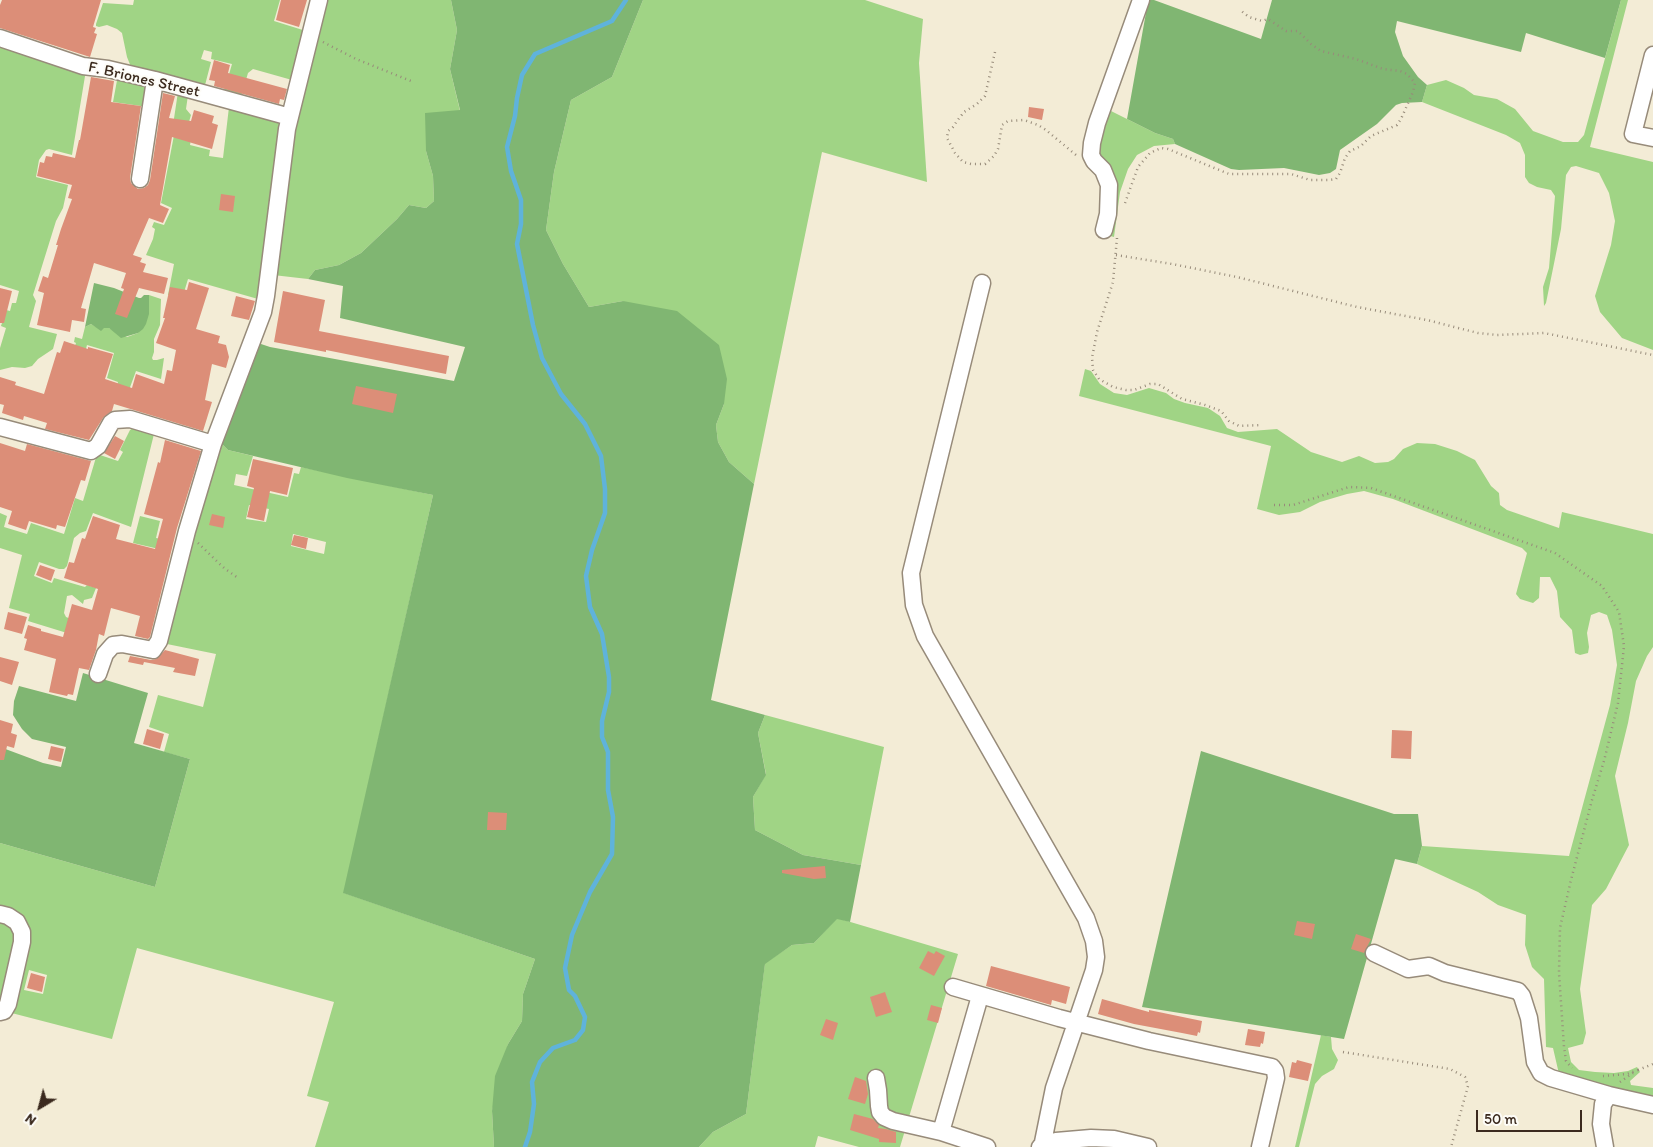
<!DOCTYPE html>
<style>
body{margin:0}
#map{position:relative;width:1653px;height:1147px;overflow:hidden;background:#f3ecd6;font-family:Itim,sans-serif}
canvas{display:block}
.north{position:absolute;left:15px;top:1082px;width:50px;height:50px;-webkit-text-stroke:4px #fdfcf7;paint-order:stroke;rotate:217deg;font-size:14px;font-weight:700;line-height:20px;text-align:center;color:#3b2a1e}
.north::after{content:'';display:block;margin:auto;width:18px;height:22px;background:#3b2a1e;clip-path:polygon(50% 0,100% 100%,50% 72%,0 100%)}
.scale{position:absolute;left:1476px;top:1110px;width:106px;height:22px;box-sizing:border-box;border:2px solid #3b2a1e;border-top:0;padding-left:6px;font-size:15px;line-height:18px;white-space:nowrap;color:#3b2a1e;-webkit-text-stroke:4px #fdfcf7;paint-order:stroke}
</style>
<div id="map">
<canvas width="1653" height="1147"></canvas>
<div class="north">N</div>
<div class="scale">50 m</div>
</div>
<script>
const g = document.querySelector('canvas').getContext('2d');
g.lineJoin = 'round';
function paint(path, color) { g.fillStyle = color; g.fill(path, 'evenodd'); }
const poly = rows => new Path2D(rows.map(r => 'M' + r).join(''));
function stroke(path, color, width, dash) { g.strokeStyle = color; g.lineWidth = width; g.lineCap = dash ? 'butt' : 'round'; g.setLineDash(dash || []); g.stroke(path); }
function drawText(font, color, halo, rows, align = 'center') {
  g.font = font + ' Itim,sans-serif'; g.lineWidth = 4; g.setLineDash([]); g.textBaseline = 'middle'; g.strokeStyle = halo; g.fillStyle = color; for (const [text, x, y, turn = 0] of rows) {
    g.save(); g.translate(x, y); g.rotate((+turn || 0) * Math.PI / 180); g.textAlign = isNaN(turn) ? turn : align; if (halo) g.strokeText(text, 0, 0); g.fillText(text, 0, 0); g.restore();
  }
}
paint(poly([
 [134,0,280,0,274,21,306,31,292,80,253,69,248,73,240,100,223,95,232,64,211,59,212,52,204,50,201,59,211,62,204,89,131,67,127,57,122,33,117,29,107,25,99,27,96,26,96,24,103,3,133,5],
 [322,0,451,0,457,30,450,69,460,111,426,151,433,176,434,201,426,208,409,205,397,219,361,253,339,265,315,270,308,279,273,275,287,163],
 [643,0,865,0,923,19,919,63,927,182,822,152,754,484,729,462,718,442,716,425,724,404,623,301,589,307,563,264,546,230,554,172,571,100,612,77],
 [1621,0,1628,0,1590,147,1653,162,1653,350,1622,338,1600,312,1595,296,1611,245,1615,221,1609,193,1599,173,1576,166,1571,167,1566,175,1561,229,1546,303,1544,306,1543,287,1549,268,1555,196,1551,190,1537,187,1529,183,1525,177,1525,155,1520,143,1506,135,1422,102,1427,85,1446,80,1464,88,1474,95,1497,99,1515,109,1533,131,1563,142,1578,142,1584,135],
 [0,42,86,70,72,155,49,149,46,150,39,160,36,177,68,185,63,208,56,221,33,295,36,301,29,327,57,334,53,349,38,359,32,366,25,368,12,367,0,370,0,348,6,328,1,326,6,310,10,311,12,303,16,303,19,291,0,285],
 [118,75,149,81,148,107,113,102],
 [178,92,188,95,186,109,191,115,186,132,192,134,190,145,210,150,209,156,223,158,229,107,282,122,258,299,188,279,182,299,168,295,174,264,146,255,153,239,155,229,152,227,154,222,164,225,172,208,161,203,175,130,173,125],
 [1111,111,1155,133,1173,139,1175,144,1154,146,1137,155,1128,169,1120,192,1114,237,1107,235,1113,213,1096,156,1105,116],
 [149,295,161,299,160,325,154,339,154,352,152,358,153,360,157,360,164,358,161,379,136,371,129,390,117,386,118,382,107,378,114,353,87,345,83,360,71,357,76,343,74,342,75,337,82,339,85,327,91,324,96,327,109,328,127,337,138,333,148,311],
 [1085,369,1091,371,1100,384,1114,393,1127,395,1149,388,1166,393,1174,399,1185,403,1208,408,1220,416,1227,428,1238,432,1277,429,1311,452,1342,462,1359,456,1375,463,1388,462,1394,459,1403,449,1417,443,1435,444,1457,451,1475,460,1491,486,1499,493,1500,505,1507,510,1559,528,1562,512,1653,534,1653,647,1647,656,1636,681,1628,723,1615,776,1629,845,1606,889,1592,905,1580,989,1586,1033,1583,1044,1568,1048,1571,1062,1579,1070,1595,1072,1614,1073,1628,1071,1637,1067,1640,1072,1630,1081,1631,1085,1653,1088,1653,1108,1559,1074,1553,1048,1546,1047,1544,979,1532,967,1525,945,1526,915,1498,905,1478,892,1417,864,1422,846,1569,856,1610,705,1617,665,1612,630,1607,615,1599,612,1591,615,1587,633,1589,647,1588,653,1580,655,1575,653,1572,630,1560,617,1557,591,1550,577,1540,577,1539,598,1533,603,1520,599,1516,594,1527,553,1522,548,1393,499,1364,491,1347,494,1320,502,1300,512,1279,515,1257,509,1271,446,1079,396],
 [133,428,154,434,131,527,93,513,86,531,80,533,74,538,67,566,64,569,59,569,39,562,34,576,52,583,54,578,85,587,87,585,96,588,92,598,84,600,83,604,72,595,67,596,64,613,66,617,71,619,67,633,28,621,30,614,9,608,22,555,0,548,0,513,7,516,4,527,27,534,31,523,64,534,75,498,83,501,97,454,118,461,123,452,120,450,130,430],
 [220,442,228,450,253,456,247,476,236,474,234,485,288,497,294,473,299,474,301,467,433,495,344,893,535,959,523,994,522,1021,508,1044,492,1111,494,1147,315,1147,329,1102,307,1096,334,1002,137,948,112,1039,0,1010,0,843,155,887,190,759,164,752,169,734,149,727,158,695,203,707,216,654,162,643],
 [249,505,269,509,266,522,246,519],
 [293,534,326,542,324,554,291,546],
 [29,970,47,975,43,994,24,990],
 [140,516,160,521,156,538,161,539,159,549,133,543],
 [765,715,884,747,861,865,803,855,755,830,753,797,766,774,758,733],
 [837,918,958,954,900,1147,859,1147,818,1136,815,1147,699,1147,713,1132,746,1114,765,963,792,945,814,943],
 [1321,1035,1331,1037,1332,1049,1338,1060,1334,1069,1322,1076,1315,1084,1299,1147,1295,1147]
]), '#a0d485');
paint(poly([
 [451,0,643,0,612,77,571,100,554,172,546,230,563,264,589,307,623,301,677,311,719,345,727,379,724,404,716,425,718,442,729,462,754,484,711,700,765,715,758,733,766,775,753,797,755,830,803,855,861,865,850,922,837,919,814,943,792,945,765,964,746,1114,713,1132,699,1147,494,1147,492,1111,495,1076,508,1044,522,1021,523,994,535,959,343,893,433,495,347,478,228,450,220,442,258,343,270,347,454,381,465,347,340,318,343,286,308,279,315,270,339,265,361,253,397,219,409,205,426,208,434,201,433,176,426,151,425,113,460,110,450,69,457,30],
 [1150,0,1154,0,1261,39,1272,0,1621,0,1605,58,1526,33,1521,52,1397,21,1395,32,1403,56,1418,77,1427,85,1422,102,1402,103,1396,105,1377,124,1340,150,1336,169,1330,173,1319,175,1284,168,1239,170,1231,169,1175,144,1173,139,1155,133,1127,119,1147,7],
 [94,283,114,288,139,298,141,298,144,295,149,295,149,314,146,324,143,329,138,333,121,338,109,328,104,328,101,331,91,324,85,327],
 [83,673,148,693,134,743,190,759,155,887,0,843,0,747,43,763,61,767,66,747,32,739,22,729,13,715,14,701,19,686,76,701],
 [1201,751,1394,814,1418,814,1422,846,1417,864,1395,859,1344,1039,1142,1007]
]), '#80b672');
stroke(poly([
 [525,1147,530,1132,534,1104,532,1082,540,1062,553,1048,575,1040,583,1030,585,1017,575,996,569,990,565,968,572,935,590,892,612,854,613,817,608,790,608,752,602,737,602,721,609,692,609,677,602,634,590,607,586,576,592,550,605,513,605,489,601,456,585,424,561,394,542,358,533,325,517,244,521,224,521,200,511,171,507,147,515,116,517,98,522,75,535,54,612,21,626,0]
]), '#5fb3db', 4.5);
paint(poly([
 [2,0,101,0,93,27,96,28,94,33,97,34,90,57,0,28,0,5],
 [281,0,307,0,299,27,276,20],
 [214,60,230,65,228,73,287,89,284,100,280,99,279,104,214,86,215,81,209,80],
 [91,77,114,81,111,102,141,106,130,178,131,183,138,189,144,188,148,185,150,180,163,93,175,96,169,118,191,121,194,110,214,116,212,123,218,125,212,149,172,137,160,205,169,209,163,223,149,218,133,255,142,258,140,262,146,264,143,272,168,278,164,294,139,288,127,318,115,314,124,289,121,288,126,273,94,263,81,308,86,309,84,322,72,320,70,332,37,325,44,293,38,291,43,276,48,278,58,245,56,245,61,229,72,199,68,198,72,185,37,176,40,162,44,163,46,156,52,157,53,153,75,158,79,140,80,140],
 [1029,107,1044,109,1042,120,1028,117],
 [221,194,235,196,233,212,219,210],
 [189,282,209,288,196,329,220,336,218,343,226,345,229,357,226,368,212,364,205,400,212,402,203,431,114,404,112,411,103,418,89,440,45,429,47,423,24,416,23,420,2,413,4,405,0,404,0,377,16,382,15,385,44,394,57,352,60,353,64,341,88,349,88,347,113,354,105,379,132,388,136,374,164,384,167,370,172,371,176,350,156,343,165,318,163,318,170,287,187,290],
 [0,288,12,291,4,323,0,323],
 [283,291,325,300,319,331,449,356,446,374,326,350,326,352,274,342],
 [236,296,255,301,249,320,231,316],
 [356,386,397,394,393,413,352,404],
 [115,436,124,441,115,459,104,453],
 [165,440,201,451,177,528,150,637,148,639,135,636,140,616,111,608,104,636,99,634,96,650,89,670,79,668,73,695,68,694,67,696,49,692,56,659,24,650,27,639,24,638,28,625,41,629,41,631,63,637,72,604,92,610,98,589,64,578,69,562,74,563,82,538,85,539,93,516,120,525,116,539,155,549,163,519,144,514,158,462,160,463],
 [0,443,25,451,27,444,91,461,85,481,81,480,65,527,57,525,56,529,29,521,26,530,8,524,12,511,0,507],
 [253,459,293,468,287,495,270,491,264,521,247,517,254,488,247,486],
 [212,514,225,517,223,528,209,525],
 [294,535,308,538,306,549,291,545],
 [40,565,55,570,51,581,36,575],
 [8,612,27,617,22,634,4,629],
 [165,650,199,659,195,676,173,672,175,668,144,662,143,665,128,662,130,656,151,660,156,659],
 [0,657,19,662,12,685,0,681],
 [0,720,13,724,11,733,17,735,14,748,7,746,4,760,0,760],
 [147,729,164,734,160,749,143,744],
 [1392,730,1412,731,1411,759,1391,758],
 [51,746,64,749,61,762,48,759],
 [488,812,507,813,506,830,487,830],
 [825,866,826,878,814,879,782,873,782,870],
 [1297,921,1315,924,1312,939,1294,935],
 [1356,934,1371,939,1364,953,1351,949],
 [928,951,934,954,936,951,945,956,934,976,919,968],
 [991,966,1070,987,1066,1004,1052,1000,1051,1005,986,986],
 [31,973,45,977,42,992,27,988],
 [885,992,892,1012,876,1017,870,997],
 [1102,999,1149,1012,1149,1010,1202,1021,1200,1033,1198,1032,1197,1036,1182,1033,1134,1024,1098,1014],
 [931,1005,942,1008,938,1023,927,1020],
 [826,1019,838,1023,833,1040,820,1035],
 [1248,1029,1265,1032,1263,1044,1261,1043,1260,1047,1245,1045],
 [1297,1060,1312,1064,1308,1081,1289,1077,1292,1062,1296,1063],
 [855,1077,866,1081,868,1094,865,1104,848,1099],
 [854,1114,873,1119,879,1125,878,1128,886,1129,896,1132,896,1143,879,1142,879,1139,850,1130]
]), '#dc8e78');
const minor = poly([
 [0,38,83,66,108,69,155,80,290,117],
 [1653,55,1633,134,1653,138],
 [140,179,155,80],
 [1104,230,1108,214,1109,185,1103,170,1094,161,1091,155,1092,143,1097,123,1141,0],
 [982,283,911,573,914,605,925,636,1086,918,1094,941,1096,957,1094,970,1054,1088,1042,1147],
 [0,427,91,451,98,446,111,423,115,420,130,419,213,444],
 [98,674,105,654,113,645,122,644,153,650,159,641,187,531,213,444,263,312,266,296,287,129,319,0],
 [0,914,8,916,17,922,22,932,22,942,8,1004,4,1011,0,1012],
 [1374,953,1408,969,1429,966,1445,973,1518,991,1522,996,1529,1018,1535,1062,1541,1073,1551,1078,1609,1095],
 [953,987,1059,1018,1149,1041,1272,1067,1275,1071,1276,1078,1260,1147],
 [876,1078,878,1090,879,1106,880,1112,884,1117,893,1121,941,1132,980,996],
 [941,1132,987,1147],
 [1040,1147,1056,1141,1091,1138,1114,1139,1148,1147],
 [1605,1147,1601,1124,1603,1104,1609,1095,1653,1105]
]);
stroke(minor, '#978b7a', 19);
stroke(poly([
 [323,42,356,59,411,81],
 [995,52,985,96,977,104,964,112,957,121,953,127,948,131,947,138,955,153,963,162,971,164,985,164,994,156,998,149,1002,125,1008,121,1024,120,1038,125,1046,130,1076,155],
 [1125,203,1138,167,1150,153,1161,148,1168,149,1229,174,1291,174,1310,180,1329,180,1336,179,1340,173,1345,158,1350,151,1361,146,1371,136,1397,125,1401,119,1413,92,1415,83,1407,74,1400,71,1383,69,1356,59,1321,51,1311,44,1298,31,1286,31,1268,19,1262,21,1249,17,1240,10],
 [1117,238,1113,282,1097,332,1092,358,1093,370,1099,379,1113,387,1126,390,1134,390,1150,384,1158,384,1182,399,1205,405,1221,411,1229,421,1239,426,1261,425],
 [1116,255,1172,264,1237,277,1357,307,1427,320,1478,333,1497,335,1544,333,1653,355],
 [1274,505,1293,505,1349,487,1371,488,1555,553,1602,586,1619,612,1624,646,1618,703,1604,761,1592,800,1571,880,1560,928,1559,973,1564,1047,1566,1061,1572,1068],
 [198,543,224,568,238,578],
 [1343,1052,1450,1069,1465,1077,1468,1086,1451,1147],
 [1638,1070,1653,1064],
 [1603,1076,1627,1074,1638,1070],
 [1620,1082,1633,1073]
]), '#978b7a', 2.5, [1, 4]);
stroke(minor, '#fff', 16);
drawText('16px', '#3b2a1e', '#fdfcf7', [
 ["F. Briones Street",144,80,13]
]);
</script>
